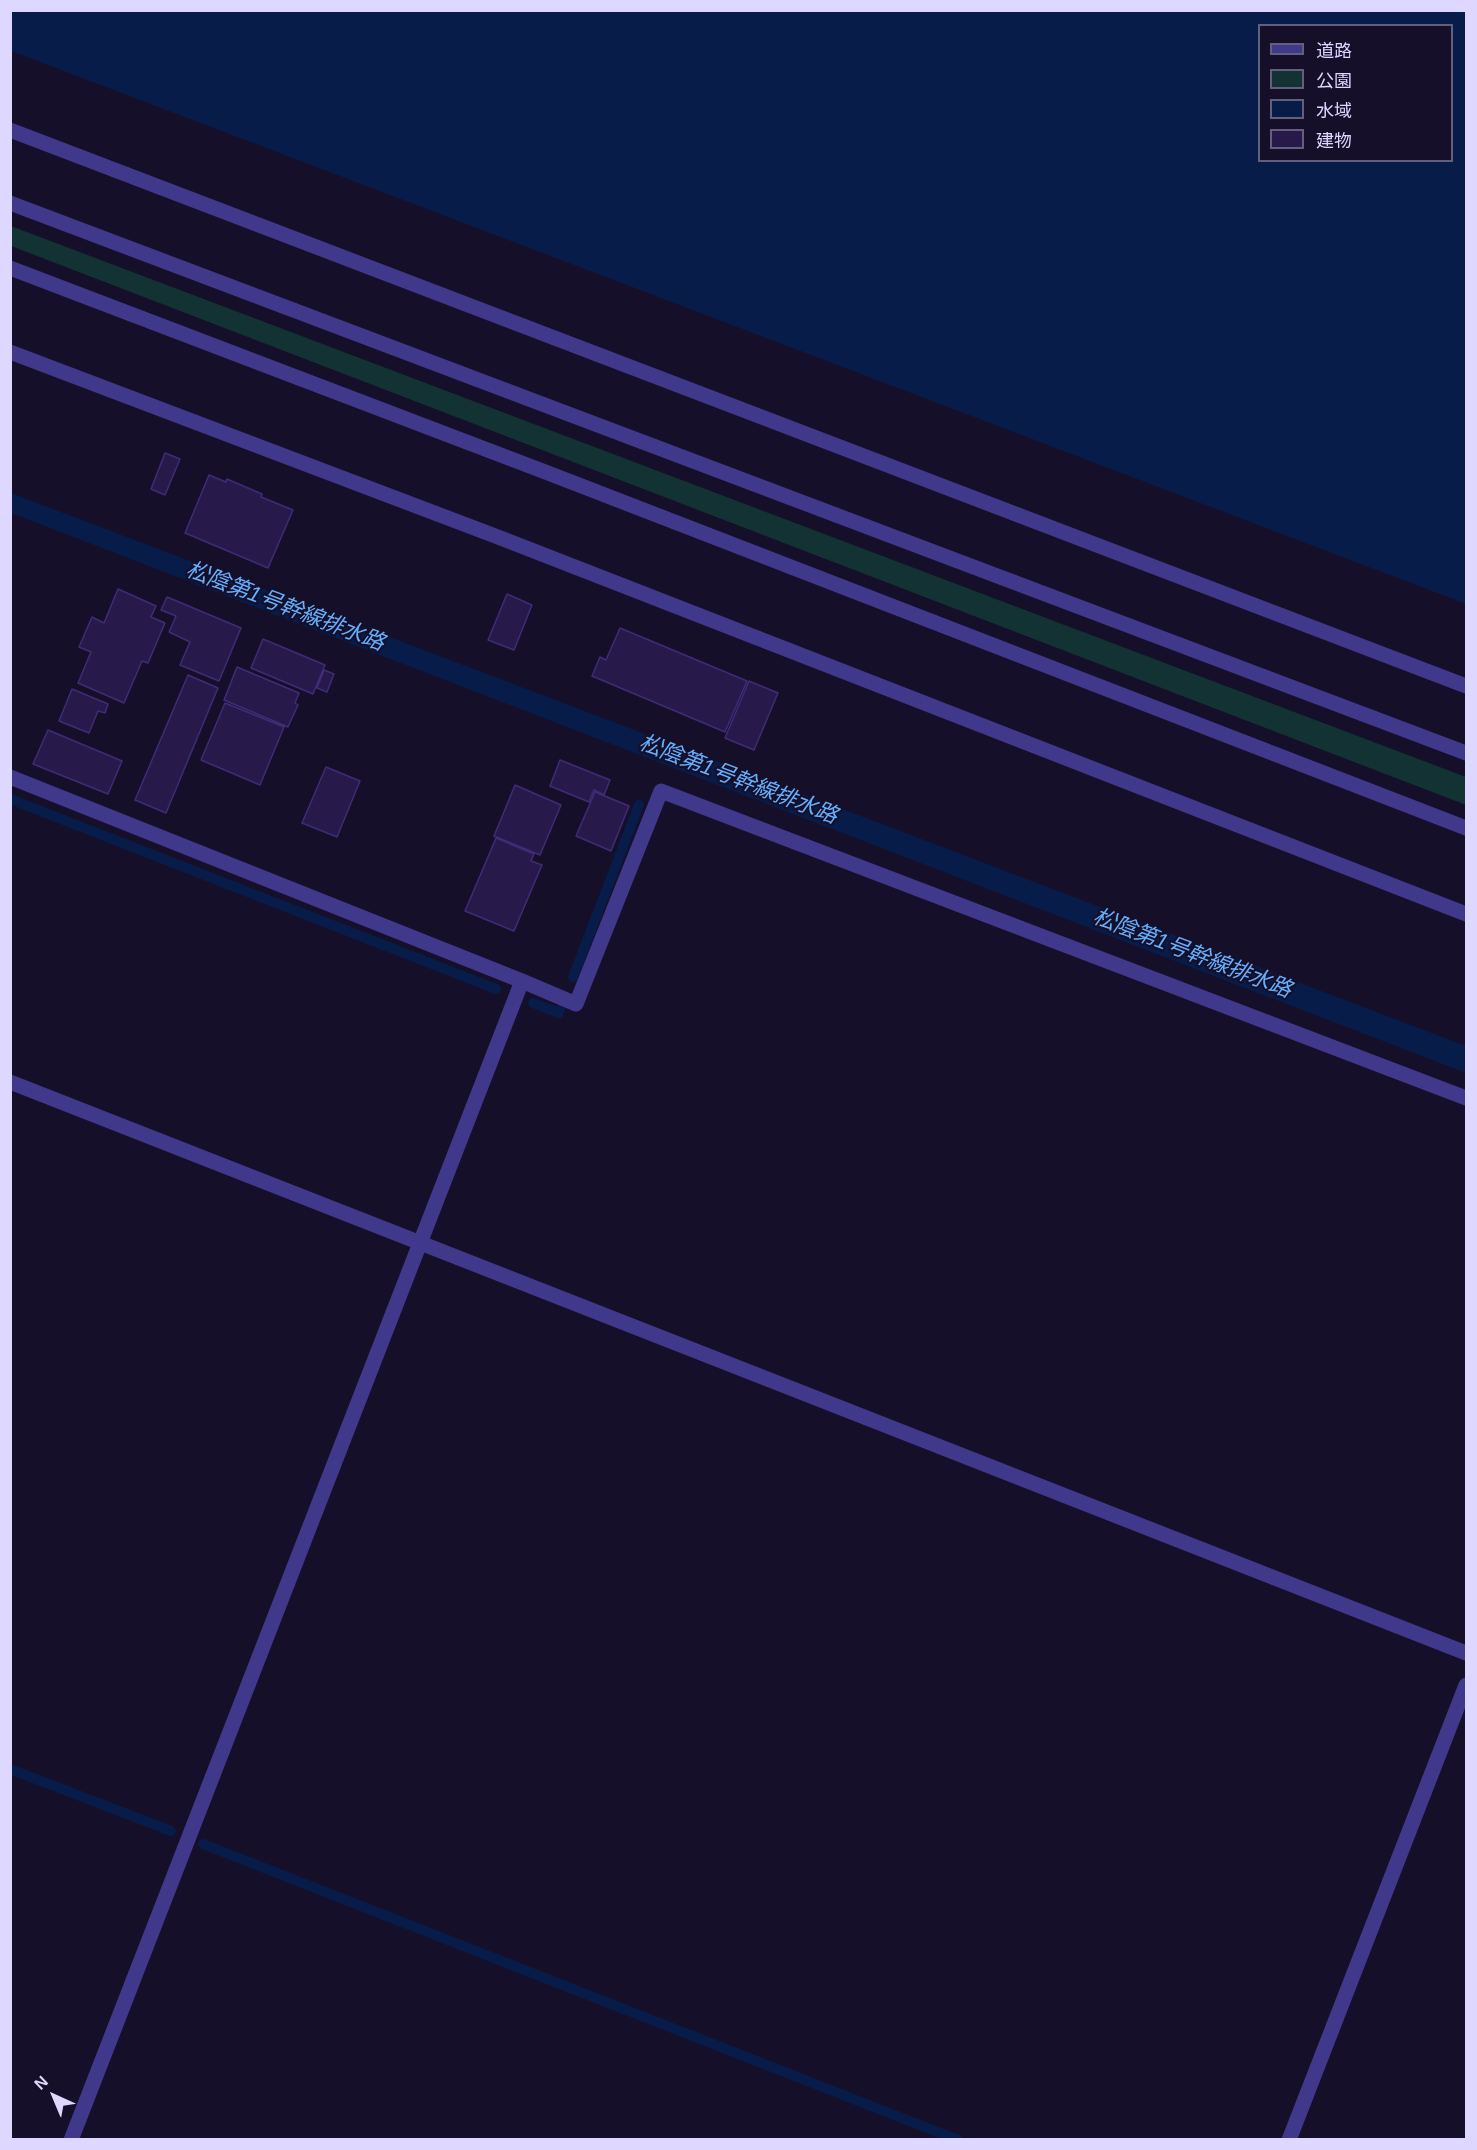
<!DOCTYPE html>
<meta charset="utf-8">
<style>
body{margin:0}
#map{position:relative;width:1477px;height:2150px;overflow:hidden;background:#150f29;font-family:Helvetica,"Noto Sans JP",sans-serif}
canvas{display:block}
.frame{position:absolute;inset:0;border:12px solid #ded7ff;pointer-events:none}
.legend{position:absolute;left:1258px;top:24px;width:195px;height:138px;box-sizing:border-box;background:#150f29;border:2px solid #655f7f;margin:0;padding:8px 10px;list-style:none;font-size:18px;color:#ded7ff}
.legend li{display:flex;align-items:center;gap:12px;height:30px}
.legend b{width:30px;border:2px solid #655f7f}
.north{position:absolute;left:24px;top:2066px;width:60px;height:60px;-webkit-text-stroke:4px #150f29;paint-order:stroke;rotate:316deg;font-size:16px;font-weight:700;line-height:24px;text-align:center;color:#ded7ff}
.north::after{content:'';display:block;margin:auto;width:21px;height:27px;background:#ded7ff;clip-path:polygon(50% 0,100% 100%,50% 72%,0 100%)}
</style>
<div id="map">
<canvas width="1477" height="2150"></canvas>
<div class="frame"></div>
<ul class="legend">
<li><b style="height:8px;background:#40388a"></b>道路</li>
<li><b style="height:16px;background:#123233"></b>公園</li>
<li><b style="height:16px;background:#081c49"></b>水域</li>
<li><b style="height:16px;background:#271a4b"></b>建物</li>
</ul>
<div class="north">N</div>
</div>
<script>
const g = document.querySelector('canvas').getContext('2d');
g.lineJoin = 'round';
function paint(path, color) { g.fillStyle = color; g.fill(path, 'evenodd'); }
const poly = rows => new Path2D(rows.map(r => 'M' + r).join(''));
function stroke(path, color, width, dash) { g.strokeStyle = color; g.lineWidth = width; g.lineCap = dash ? 'butt' : 'round'; g.setLineDash(dash || []); g.stroke(path); }
function drawText(font, color, halo, rows, align = 'center') {
  g.font = font + ' Helvetica,"Noto Sans JP",sans-serif'; g.lineWidth = 4.5; g.setLineDash([]); g.textBaseline = 'middle'; g.strokeStyle = halo; g.fillStyle = color; for (const [text, x, y, turn = 0] of rows) {
    g.save(); g.translate(x, y); g.rotate((+turn || 0) * Math.PI / 180); g.textAlign = isNaN(turn) ? turn : align; if (halo) g.strokeText(text, 0, 0); g.fillText(text, 0, 0); g.restore();
  }
}
paint(poly([
 [11,226,1466,777,1466,805,11,246]
]), '#123233');
paint(poly([
 [10,11,1466,11,1466,604,11,51],
 [1260,26,1452,26,1452,160,1260,160],
 [11,493,1466,1046,1466,1073,11,513]
]), '#081c49');
stroke(poly([
 [10,799,496,989],
 [573,977,639,805],
 [533,1003,559,1013,560,1010],
 [10,1769,171,1831],
 [203,1844,958,2140]
]), '#081c49', 10);
const building = poly([
 [165,453,180,459,165,495,151,489,165,453],
 [209,475,226,482,227,479,262,494,261,497,293,510,268,568,185,533,209,475],
 [118,589,156,606,151,617,165,623,148,663,142,661,124,703,78,683,91,652,79,647,92,617,104,623,118,589],
 [507,594,532,605,514,650,488,640,507,594],
 [167,597,241,628,219,681,180,665,190,642,169,632,176,616,161,610,167,597],
 [620,628,747,681,725,732,592,676,600,657,606,660,620,628],
 [263,639,325,665,313,694,251,668,263,639],
 [237,667,299,693,295,703,298,705,288,727,224,700,237,667],
 [324,670,334,674,327,692,317,688,324,670],
 [188,675,218,688,166,813,135,800,188,675],
 [749,681,778,693,754,750,725,738,749,681],
 [72,689,108,704,105,713,98,711,89,733,59,721,72,689],
 [225,703,284,727,260,785,201,760,225,703],
 [48,730,122,761,108,794,33,764,48,730],
 [560,760,610,780,604,795,594,790,589,802,550,786,560,760],
 [326,767,360,781,337,837,302,823,326,767],
 [515,785,561,805,540,855,494,836,515,785],
 [595,792,629,806,611,851,576,836,595,792],
 [496,838,534,854,531,861,542,865,514,931,465,911,496,838]
]);
paint(building, '#271a4b');
stroke(building, '#3f2c77', 1.5);
stroke(poly([
 [10,130,1466,686],
 [10,203,1466,753],
 [10,268,548,473,1466,828],
 [10,352,498,537,1466,914],
 [10,777,522,981,71,2140],
 [522,981,576,1004,661,791,1466,1098],
 [10,1082,1466,1653],
 [1289,2140,1466,1685]
]), '#40388a', 15);
drawText('italic 22px', '#65afff', '#150f29', [
 ["松陰第1号幹線排水路",285,607,21],
 ["松陰第1号幹線排水路",738,780,21],
 ["松陰第1号幹線排水路",1192,954,21]
]);
</script>
